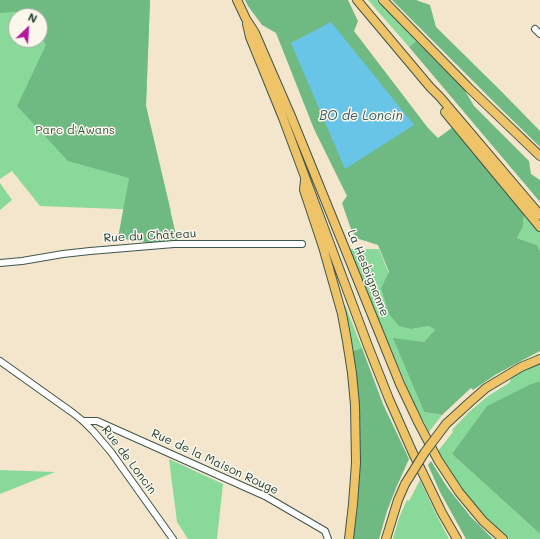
<!DOCTYPE html>
<meta charset="utf-8">
<style>
body{margin:0}
#map{position:relative;width:540px;height:539px;overflow:hidden;background:#f3e6cc;font-family:Mali,sans-serif}
canvas{display:block}
.north{position:absolute;left:8px;top:8px;width:40px;height:40px;box-sizing:border-box;background:#fbf7ec;border:1px solid #a3ada2;border-radius:50%;rotate:25deg;font-size:11px;font-weight:700;line-height:16px;text-align:center;color:#1f3d34}
.north::after{content:'';display:block;margin:auto;width:14px;height:18px;background:#b5179e;clip-path:polygon(50% 0,100% 100%,50% 72%,0 100%)}
</style>
<div id="map">
<canvas width="540" height="539"></canvas>
<div class="north">N</div>
</div>
<script>
const g = document.querySelector('canvas').getContext('2d');
g.lineJoin = 'round';
function paint(path, color) { g.fillStyle = color; g.fill(path, 'evenodd'); }
const poly = rows => new Path2D(rows.map(r => 'M' + r).join(''));
function stroke(path, color, width, dash) { g.strokeStyle = color; g.lineWidth = width; g.lineCap = dash ? 'butt' : 'round'; g.setLineDash(dash || []); g.stroke(path); }
function drawText(font, color, halo, rows, align = 'center') {
  g.font = font + ' Mali,sans-serif'; g.lineWidth = 3; g.setLineDash([]); g.textBaseline = 'middle'; g.strokeStyle = halo; g.fillStyle = color; for (const [text, x, y, turn = 0] of rows) {
    g.save(); g.translate(x, y); g.rotate((+turn || 0) * Math.PI / 180); g.textAlign = isNaN(turn) ? turn : align; if (halo) g.strokeText(text, 0, 0); g.fillText(text, 0, 0); g.restore();
  }
}
paint(poly([
 [0,0,150,0,146,106,171,211,40,206,12,171,0,179],
 [16,16,40,16,40,40,16,40],
 [368,0,378,0,416,41,409,47],
 [0,183,12,200,0,210],
 [524,213,540,232,540,251,537,245,517,238,523,227],
 [349,249,379,249,411,329,429,326,436,330,424,342,394,339,424,412,442,415,429,432,412,399],
 [344,305,345,305,362,348,353,351],
 [540,362,540,381,531,384,452,454,540,534,540,539,509,539,496,528,476,507,459,486,438,451,453,432,452,430,469,412,488,396,509,383,512,377],
 [169,459,223,484,217,539,188,539,177,522],
 [0,470,55,472,0,494],
 [420,480,437,516,449,539,393,539,399,518,407,500,409,501]
]), '#89da9a');
paint(poly([
 [0,0,150,0,146,106,179,248,118,238,129,178,68,161,17,106,46,45,40,35,40,16,28,16,24,11,0,13],
 [245,0,348,0,358,21,354,31,428,128,438,138,453,127,524,213,523,227,517,238,537,245,540,251,540,351,519,362,495,375,473,390,471,388,442,415,424,412,393,338,424,342,435,330,429,326,411,329,399,326,389,314,381,288,389,272,378,245,359,239,352,232,342,203,347,196,314,129,276,33,262,25,248,6],
 [392,0,416,0,430,5,436,27,499,89,540,131,540,147,497,105],
 [416,41,464,89,474,106,529,161,531,174,540,180,540,202,409,47],
 [362,348,383,404,409,459,396,488,387,511,379,539,353,539,357,511,359,477,360,438,358,396,353,351],
 [540,381,540,534,452,454,487,406,531,384],
 [431,461,447,487,471,517,493,539,466,539,440,492,428,465]
]), '#6eba82');
paint(poly([
 [331,22,414,125,345,169,291,43]
]), '#69c5e7');
const minor = poly([
 [535,29,540,34],
 [0,263,22,261,63,254,90,251,174,244,302,244],
 [0,361,73,413,83,421,94,432,111,452,173,539],
 [83,421,97,421,265,496,325,531,328,539]
]);
const highway = poly([
 [237,0,246,19,255,33,291,116,400,384,419,424,438,460,459,492,483,521,503,539],
 [357,0,430,87,440,97,540,215],
 [383,0,469,88,540,156],
 [247,24,250,37,283,118,368,346,389,399,412,451,442,513,457,539],
 [445,112,540,227],
 [305,180,304,190,323,247,342,314,347,341,352,373,355,405,356,463,353,504,349,539],
 [446,424,470,402,486,388,521,367,540,359],
 [386,539,398,500,405,484]
]);
stroke(minor, '#3f564b', 8);
stroke(highway, '#3f564b', 10);
stroke(minor, '#fff', 6);
stroke(highway, '#efc469', 8);
const highwayBridge = poly([
 [405,484,425,452,446,424]
]);
stroke(highwayBridge, '#3f564b', 10, []);
stroke(highwayBridge, '#efc469', 8);
drawText('12px', '#345c48', '#fbf7ec', [
 ["Parc d'Awans",75,130]
]);
drawText('12px', '#1f3d34', '#fbf7ec', [
 ["Rue du Château",150,236,-3],
 ["La Hesbignonne",368,273,68],
 ["Rue de Loncin",129,460,53],
 ["Rue de la Maison Rouge",215,462,25]
]);
drawText('italic 13px', '#325f61', '#fbf7ec', [
 ["BO de Loncin",361,116]
]);
</script>
